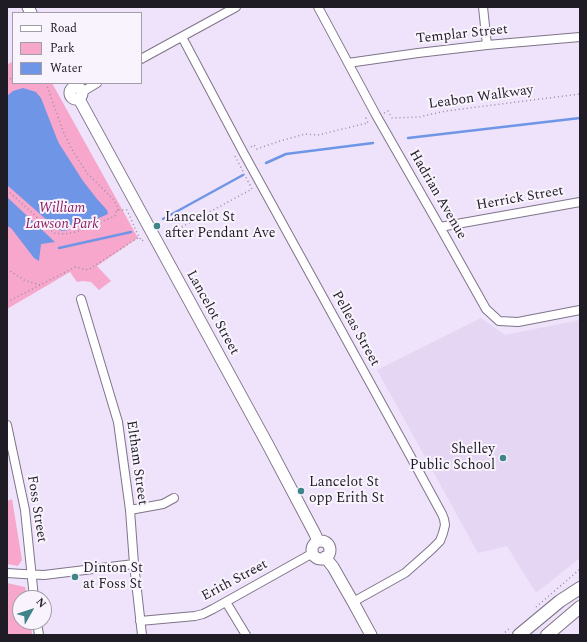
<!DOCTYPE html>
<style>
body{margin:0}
#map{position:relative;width:587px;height:642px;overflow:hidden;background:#eee3fa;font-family:Spectral,serif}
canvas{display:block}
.frame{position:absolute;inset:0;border:8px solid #201c25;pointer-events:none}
.legend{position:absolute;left:12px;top:12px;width:130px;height:72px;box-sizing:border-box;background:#f8f3fd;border:1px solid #a29da7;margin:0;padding:5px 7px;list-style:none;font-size:12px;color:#201c25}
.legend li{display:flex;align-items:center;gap:8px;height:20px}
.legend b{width:20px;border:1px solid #a29da7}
.north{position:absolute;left:12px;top:590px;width:40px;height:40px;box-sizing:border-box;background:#f8f3fd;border:1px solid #a29da7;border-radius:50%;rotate:51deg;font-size:11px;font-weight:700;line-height:16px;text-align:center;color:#201c25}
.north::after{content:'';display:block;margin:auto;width:14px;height:18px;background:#3d8589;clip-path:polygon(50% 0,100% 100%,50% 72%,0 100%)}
</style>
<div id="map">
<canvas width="587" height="642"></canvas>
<div class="frame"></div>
<ul class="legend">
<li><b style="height:5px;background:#fff"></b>Road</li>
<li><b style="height:11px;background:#f7a7cc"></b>Park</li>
<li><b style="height:11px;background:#6f95e7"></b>Water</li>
</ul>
<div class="north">N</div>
</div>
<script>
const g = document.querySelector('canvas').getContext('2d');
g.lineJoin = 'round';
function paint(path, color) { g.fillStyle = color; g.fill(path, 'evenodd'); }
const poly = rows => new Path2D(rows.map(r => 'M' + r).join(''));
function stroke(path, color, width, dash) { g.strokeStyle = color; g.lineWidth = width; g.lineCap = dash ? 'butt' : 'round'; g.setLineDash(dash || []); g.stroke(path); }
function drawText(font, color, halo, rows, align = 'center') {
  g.font = font + ' Spectral,serif'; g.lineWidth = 4; g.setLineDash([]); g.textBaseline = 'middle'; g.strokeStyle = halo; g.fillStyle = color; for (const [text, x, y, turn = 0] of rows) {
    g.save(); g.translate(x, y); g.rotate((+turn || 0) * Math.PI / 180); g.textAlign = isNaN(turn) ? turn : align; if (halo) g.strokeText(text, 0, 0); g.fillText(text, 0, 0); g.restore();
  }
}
paint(poly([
 [481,318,505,335,580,320,580,558,536,593,507,546,478,553,377,370]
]), '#e5d6f4');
paint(poly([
 [13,61,13,83,52,83,138,238,97,266,111,281,99,290,91,282,83,281,77,282,70,272,7,309,7,65],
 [12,499,22,560,18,566,7,564,7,501],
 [7,583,25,587,28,598,20,598,20,622,31,622,32,635,7,635]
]), '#f7a7cc');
paint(poly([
 [23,88,36,92,41,98,57,139,60,145,83,181,97,199,107,210,108,214,83,225,79,226,73,224,71,225,68,230,62,231,57,229,7,185,7,96,13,91],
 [7,197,55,242,41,244,39,261,34,258,11,228,7,226]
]), '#6f95e7');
stroke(poly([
 [408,138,580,118],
 [266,163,286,154,373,143],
 [163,219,243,175],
 [59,248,131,232]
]), '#6f95e7', 2.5);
const street = poly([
 [318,7,376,115,440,227,486,309,499,321,518,322,580,310],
 [483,7,487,45],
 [182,37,243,152,412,459,442,514,444,519,445,525,443,533,440,541,431,550,405,573,353,602],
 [141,59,236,7],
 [348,63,418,53,487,45,580,37],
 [82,92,97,83],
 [440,227,580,202],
 [81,299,118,422,130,510,134,564,142,635],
 [7,425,25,510,34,598],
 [130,510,163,504,174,498],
 [7,573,23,574,44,575,134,564],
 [226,602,246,635],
 [140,621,195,616,203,614,213,609,313,553],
 [37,622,39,635]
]);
const secondary = poly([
 [28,7,31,13],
 '70 93a6 6 0 1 1 12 0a6 6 0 1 1-12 0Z',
 [79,99,268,445,315,534,318,541],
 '312 550a9 9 0 1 1 18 0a9 9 0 1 1-18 0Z',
 [325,557,333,567,353,602,371,635]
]);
const primary = poly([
 [519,635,560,601,580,588],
 [547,635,580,607]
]);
stroke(street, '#7f7489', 10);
stroke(secondary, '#7f7489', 13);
stroke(primary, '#7f7489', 14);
stroke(poly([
 [7,81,13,77],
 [46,83,63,131,71,148,87,173,114,200,119,210,127,210,139,237],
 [384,113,388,111,392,118,419,117,446,111,580,94],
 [251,147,254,145,257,149,280,141,305,134,318,135,359,125,368,123,366,118,369,117],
 [7,190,54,233,65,234,76,232,115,216,117,209,118,210],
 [165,235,165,236,252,189,235,156],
 [7,269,24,280,40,285],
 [7,302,75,267,88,270,139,237,142,241,144,239],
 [536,607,580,569],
 [502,635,511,627]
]), '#978fa0', 1.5, [1, 3]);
stroke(street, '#fff', 8);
stroke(secondary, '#fff', 11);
stroke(primary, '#fff', 12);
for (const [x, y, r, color] of [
 [157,226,4,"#3d8589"],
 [503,458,4,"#3d8589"],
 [301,491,4,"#3d8589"],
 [75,577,4,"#3d8589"]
]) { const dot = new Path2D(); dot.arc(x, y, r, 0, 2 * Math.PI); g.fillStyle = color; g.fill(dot); stroke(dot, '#f8f3fd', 1.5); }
drawText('14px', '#201c25', '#f8f3fd', [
 ["Templar Street",462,35,-6],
 ["Leabon Walkway",481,98,-8],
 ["Hadrian Avenue",437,195,60],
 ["Herrick Street",520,199,-10],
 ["Lancelot Street",212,313,61],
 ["Pelleas Street",355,329,61],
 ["Eltham Street",136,463,82],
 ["Foss Street",36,509,81],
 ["Erith Street",235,581,-28]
]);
drawText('italic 14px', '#8e1d5e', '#f8f3fd', [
 ["William",62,209],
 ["Lawson Park",62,225]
]);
drawText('14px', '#201c25', '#f8f3fd', [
 ["Lancelot St",165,218],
 ["after Pendant Ave",165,234],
 ["Shelley",495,450,"right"],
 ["Public School",495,466,"right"],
 ["Lancelot St",309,483],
 ["opp Erith St",309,499],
 ["Dinton St",83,569],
 ["at Foss St",83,585]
], 'left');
</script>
